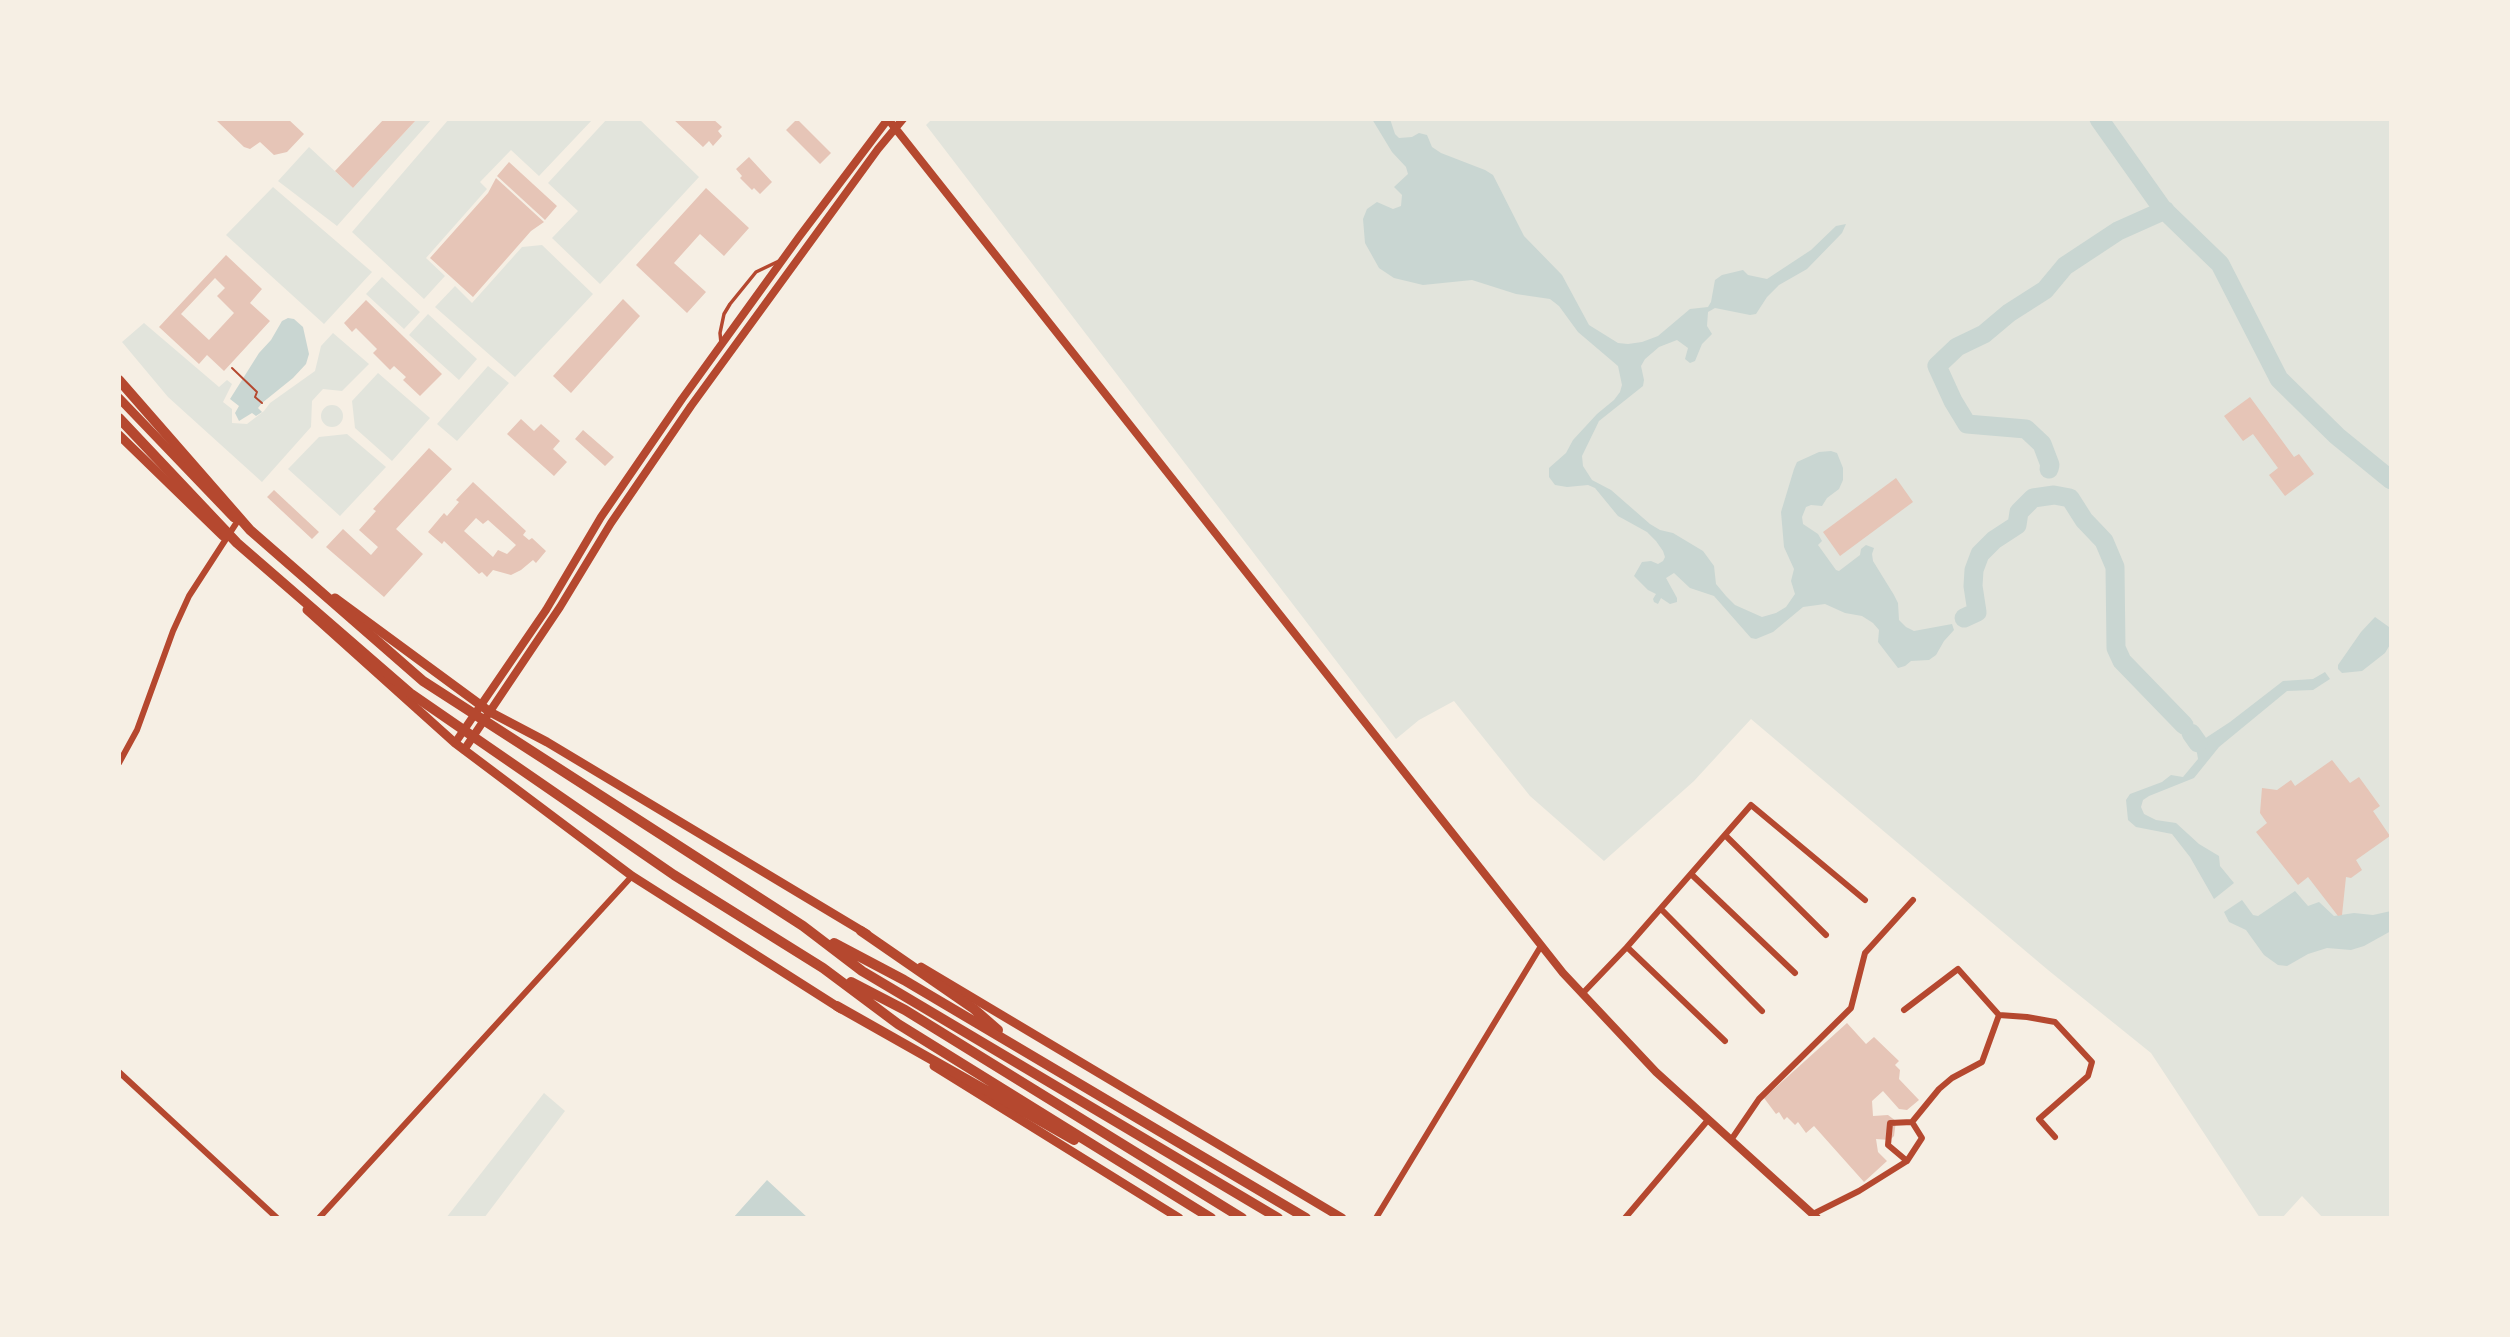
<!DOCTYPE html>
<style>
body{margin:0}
#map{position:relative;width:2510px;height:1337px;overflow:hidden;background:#f6efe4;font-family:"Nunito Sans",sans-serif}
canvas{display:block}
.frame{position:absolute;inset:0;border:121px solid #f6efe4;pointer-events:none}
</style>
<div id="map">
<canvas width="2510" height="1337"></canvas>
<div class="frame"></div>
</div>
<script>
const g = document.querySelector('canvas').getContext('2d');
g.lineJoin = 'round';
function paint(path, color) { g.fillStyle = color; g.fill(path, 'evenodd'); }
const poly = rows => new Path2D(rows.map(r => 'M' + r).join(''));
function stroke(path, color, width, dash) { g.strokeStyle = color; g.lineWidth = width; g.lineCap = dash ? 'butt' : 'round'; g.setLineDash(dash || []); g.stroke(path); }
paint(poly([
 [417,119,432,119,337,226,278,181,309,147,353,188],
 [449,119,593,119,539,176,511,150,480,182,487,189,426,258,445,276,424,299,352,232],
 [607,119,639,119,699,177,600,284,552,238,578,211,548,183],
 [932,119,2391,119,2391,1218,2323,1218,2302,1196,2282,1218,2260,1218,2151,1053,2048,970,1751,719,1694,781,1604,861,1530,796,1454,701,1419,720,1396,739,926,125],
 [273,187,372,272,324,324,226,235],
 [542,245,593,294,515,377,435,307,455,286,472,303,522,247],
 [382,277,420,312,404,329,366,294],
 [428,314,477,359,459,380,409,335],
 [144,323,219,387,227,380,232,384,223,402,232,409,232,423,247,424,264,411,270,403,315,371,321,346,333,333,369,364,342,391,323,389,312,401,311,427,262,482,168,397,122,342],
 [488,366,509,383,457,441,437,424],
 [378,373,430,418,392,461,355,428,352,401],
 '321 416a11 11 0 1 1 22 0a11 11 0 1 1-22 0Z',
 [347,434,386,467,340,516,288,469,319,437],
 [544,1093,565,1111,484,1218,446,1218]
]), '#e2e4dc');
paint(poly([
 [1372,119,1390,119,1395,134,1399,138,1412,137,1419,133,1427,135,1432,147,1441,153,1485,170,1493,175,1524,236,1562,275,1589,325,1618,343,1628,344,1642,342,1658,336,1690,309,1708,307,1711,302,1715,280,1722,275,1743,270,1748,275,1767,279,1811,250,1836,226,1846,224,1842,233,1807,269,1779,285,1767,297,1756,314,1750,315,1715,308,1708,312,1707,326,1712,334,1702,344,1695,361,1690,363,1685,359,1688,348,1677,340,1659,347,1645,359,1641,366,1644,380,1643,386,1599,421,1582,456,1583,466,1592,480,1611,490,1650,524,1660,530,1673,533,1703,551,1714,566,1716,584,1726,596,1735,605,1762,617,1776,613,1786,607,1795,594,1791,581,1794,569,1784,547,1781,512,1794,469,1797,462,1819,452,1831,451,1837,453,1843,468,1843,480,1839,489,1827,498,1822,506,1811,505,1806,507,1802,517,1803,524,1818,534,1822,541,1818,545,1836,570,1839,571,1860,555,1861,549,1866,545,1874,548,1872,554,1873,561,1894,595,1898,603,1899,620,1906,627,1914,631,1952,624,1954,630,1944,641,1936,655,1929,660,1911,661,1905,666,1898,668,1878,642,1879,630,1873,623,1862,616,1845,613,1825,604,1803,607,1773,632,1756,639,1751,638,1714,596,1690,588,1674,573,1666,578,1677,598,1677,602,1670,604,1661,598,1658,604,1654,602,1653,599,1656,594,1648,590,1634,576,1642,562,1651,561,1658,564,1663,561,1665,557,1663,551,1656,541,1647,532,1618,516,1595,488,1588,485,1567,487,1555,485,1549,477,1549,468,1566,453,1573,440,1597,414,1614,400,1620,392,1622,385,1618,366,1578,332,1559,306,1550,299,1516,294,1472,280,1423,285,1394,278,1379,268,1365,243,1363,219,1367,209,1377,202,1393,209,1401,206,1402,195,1394,187,1408,174,1406,167,1392,152],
 [288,318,294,319,303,327,309,354,306,364,293,378,262,403,258,408,262,412,256,416,252,413,239,421,235,413,239,406,230,399,259,353,271,340,282,321],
 [2375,617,2389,627,2391,643,2385,653,2362,671,2342,673,2338,669,2338,665,2361,632],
 [2325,672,2330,679,2313,690,2287,691,2219,747,2194,778,2149,796,2143,800,2141,807,2144,814,2156,820,2176,823,2199,844,2219,856,2220,866,2234,883,2214,899,2190,857,2172,834,2136,827,2128,820,2126,800,2130,794,2162,782,2171,775,2183,777,2198,759,2196,747,2198,743,2230,722,2283,681,2313,679],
 [2295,891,2308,906,2319,902,2334,916,2354,913,2373,915,2391,911,2391,931,2364,946,2351,950,2327,948,2308,954,2287,966,2278,965,2264,955,2246,930,2229,922,2224,912,2242,900,2253,915,2258,916],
 [767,1180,808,1218,733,1218]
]), '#c9d6d2');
stroke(poly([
 [2099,119,2162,208,2220,264,2279,379,2337,436,2391,480],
 [2049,469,2050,465,2042,444,2026,429,1967,424,1953,401,1937,366,1957,347,1984,334,2009,313,2045,290,2065,266,2118,231,2165,210],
 [1964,618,1977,612,1973,586,1974,570,1980,554,1994,540,2017,525,2019,512,2033,498,2054,495,2070,498,2084,520,2104,541,2115,567,2116,648,2122,661,2184,725],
 [2191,733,2198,743]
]), '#c9d6d2', 19);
paint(poly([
 [219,119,288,119,304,134,287,152,274,155,260,142,250,149,244,147,217,121],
 [384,119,417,119,353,188,335,171],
 [673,119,713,119,722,127,718,131,722,136,713,146,709,141,703,147],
 [797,119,831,153,820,164,786,130],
 [749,157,772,182,760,194,754,188,752,190,740,178,742,176,736,169],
 [509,162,557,206,545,220,497,176],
 [496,178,544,222,531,231,473,297,430,258,488,193],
 [706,188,749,228,724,256,700,234,674,263,706,292,687,313,636,265],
 [226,255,262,289,250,303,270,321,224,371,207,355,199,364,159,327],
 [215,278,225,288,217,296,234,313,209,340,181,314],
 [623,299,640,316,571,393,553,376],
 [366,300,442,374,420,396,403,380,406,377,394,366,390,370,373,353,377,349,356,328,352,332,344,323],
 [2250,397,2294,457,2299,454,2314,474,2285,496,2269,475,2278,468,2253,434,2243,441,2224,416],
 [521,419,534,431,541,424,560,441,553,449,567,462,554,476,507,434],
 [583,430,614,457,605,466,575,439],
 [429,448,452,469,396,529,423,554,384,597,326,547,343,529,371,555,378,547,359,530,376,511,373,509],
 [1896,478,1913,502,1840,556,1823,532],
 [473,482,526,531,523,535,529,540,532,538,546,551,536,563,533,560,521,570,511,575,493,570,487,577,482,572,479,574,444,541,442,544,428,532,444,513,447,516,459,502,456,500],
 [476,518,483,524,488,520,516,545,507,554,498,550,493,557,464,531],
 [274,490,319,532,312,539,267,497],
 [2332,760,2350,783,2359,777,2380,806,2373,811,2390,836,2356,860,2362,870,2351,878,2346,877,2342,915,2338,916,2308,877,2298,885,2256,832,2267,823,2260,813,2262,788,2277,790,2291,780,2295,786],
 [1847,1023,1866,1044,1874,1037,1899,1061,1895,1065,1900,1070,1899,1079,1919,1100,1907,1110,1899,1109,1883,1091,1872,1101,1873,1116,1888,1115,1896,1121,1894,1136,1890,1140,1876,1139,1878,1152,1887,1161,1864,1182,1814,1126,1806,1133,1798,1122,1795,1125,1787,1117,1784,1120,1779,1112,1776,1114,1764,1098]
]), '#e6c5b7');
stroke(poly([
 [232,368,257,392,255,397,262,403]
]), '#b5482f', 2);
stroke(poly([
 [721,343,720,333,724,314,730,304,756,272,779,261]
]), '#b5482f', 3.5);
stroke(poly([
 [119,763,137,730,173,631,189,596,237,522],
 [1725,835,1826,935],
 [1691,874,1795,973],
 [1661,909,1762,1011],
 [1582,994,1627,947],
 [1904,1010,1958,969,1999,1015],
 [1725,1041,1627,947,1751,805,1865,900],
 [119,1072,277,1218],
 [1912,1122,1939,1089,1952,1078,1982,1062,1999,1015,2027,1017,2055,1022,2092,1062,2088,1076,2039,1119,2055,1137],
 [1731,1140,1759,1099,1851,1008,1865,953,1913,900],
 [1813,1214,1859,1191,1907,1161,1922,1138,1912,1122,1890,1123,1888,1145,1907,1161],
 [319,1218,632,876],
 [1376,1218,1541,946],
 [1625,1218,1708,1120]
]), '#b5482f', 6);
stroke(poly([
 [888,119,1563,973,1656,1072,1817,1218],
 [455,743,546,610,601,517,682,399,799,237,888,119],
 [464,750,560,607,611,523,691,406,878,149,903,119]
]), '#b5482f', 8);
stroke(poly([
 [119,398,234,518],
 [119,435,223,536],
 [335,598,490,712,547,742,867,934],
 [307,610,455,743,632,876,841,1009],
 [921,967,1342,1218],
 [934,1066,1179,1218]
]), '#b5482f', 9);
stroke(poly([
 [119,380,250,530,423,681,803,926,862,971,1278,1218],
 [119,418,237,543,410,693,674,875,823,968,898,1024,1211,1218],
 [861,931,974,1009,998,1030],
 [834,943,904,980,1306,1218],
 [851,982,905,1010,1242,1218],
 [837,1006,1074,1140]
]), '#b5482f', 10);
</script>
